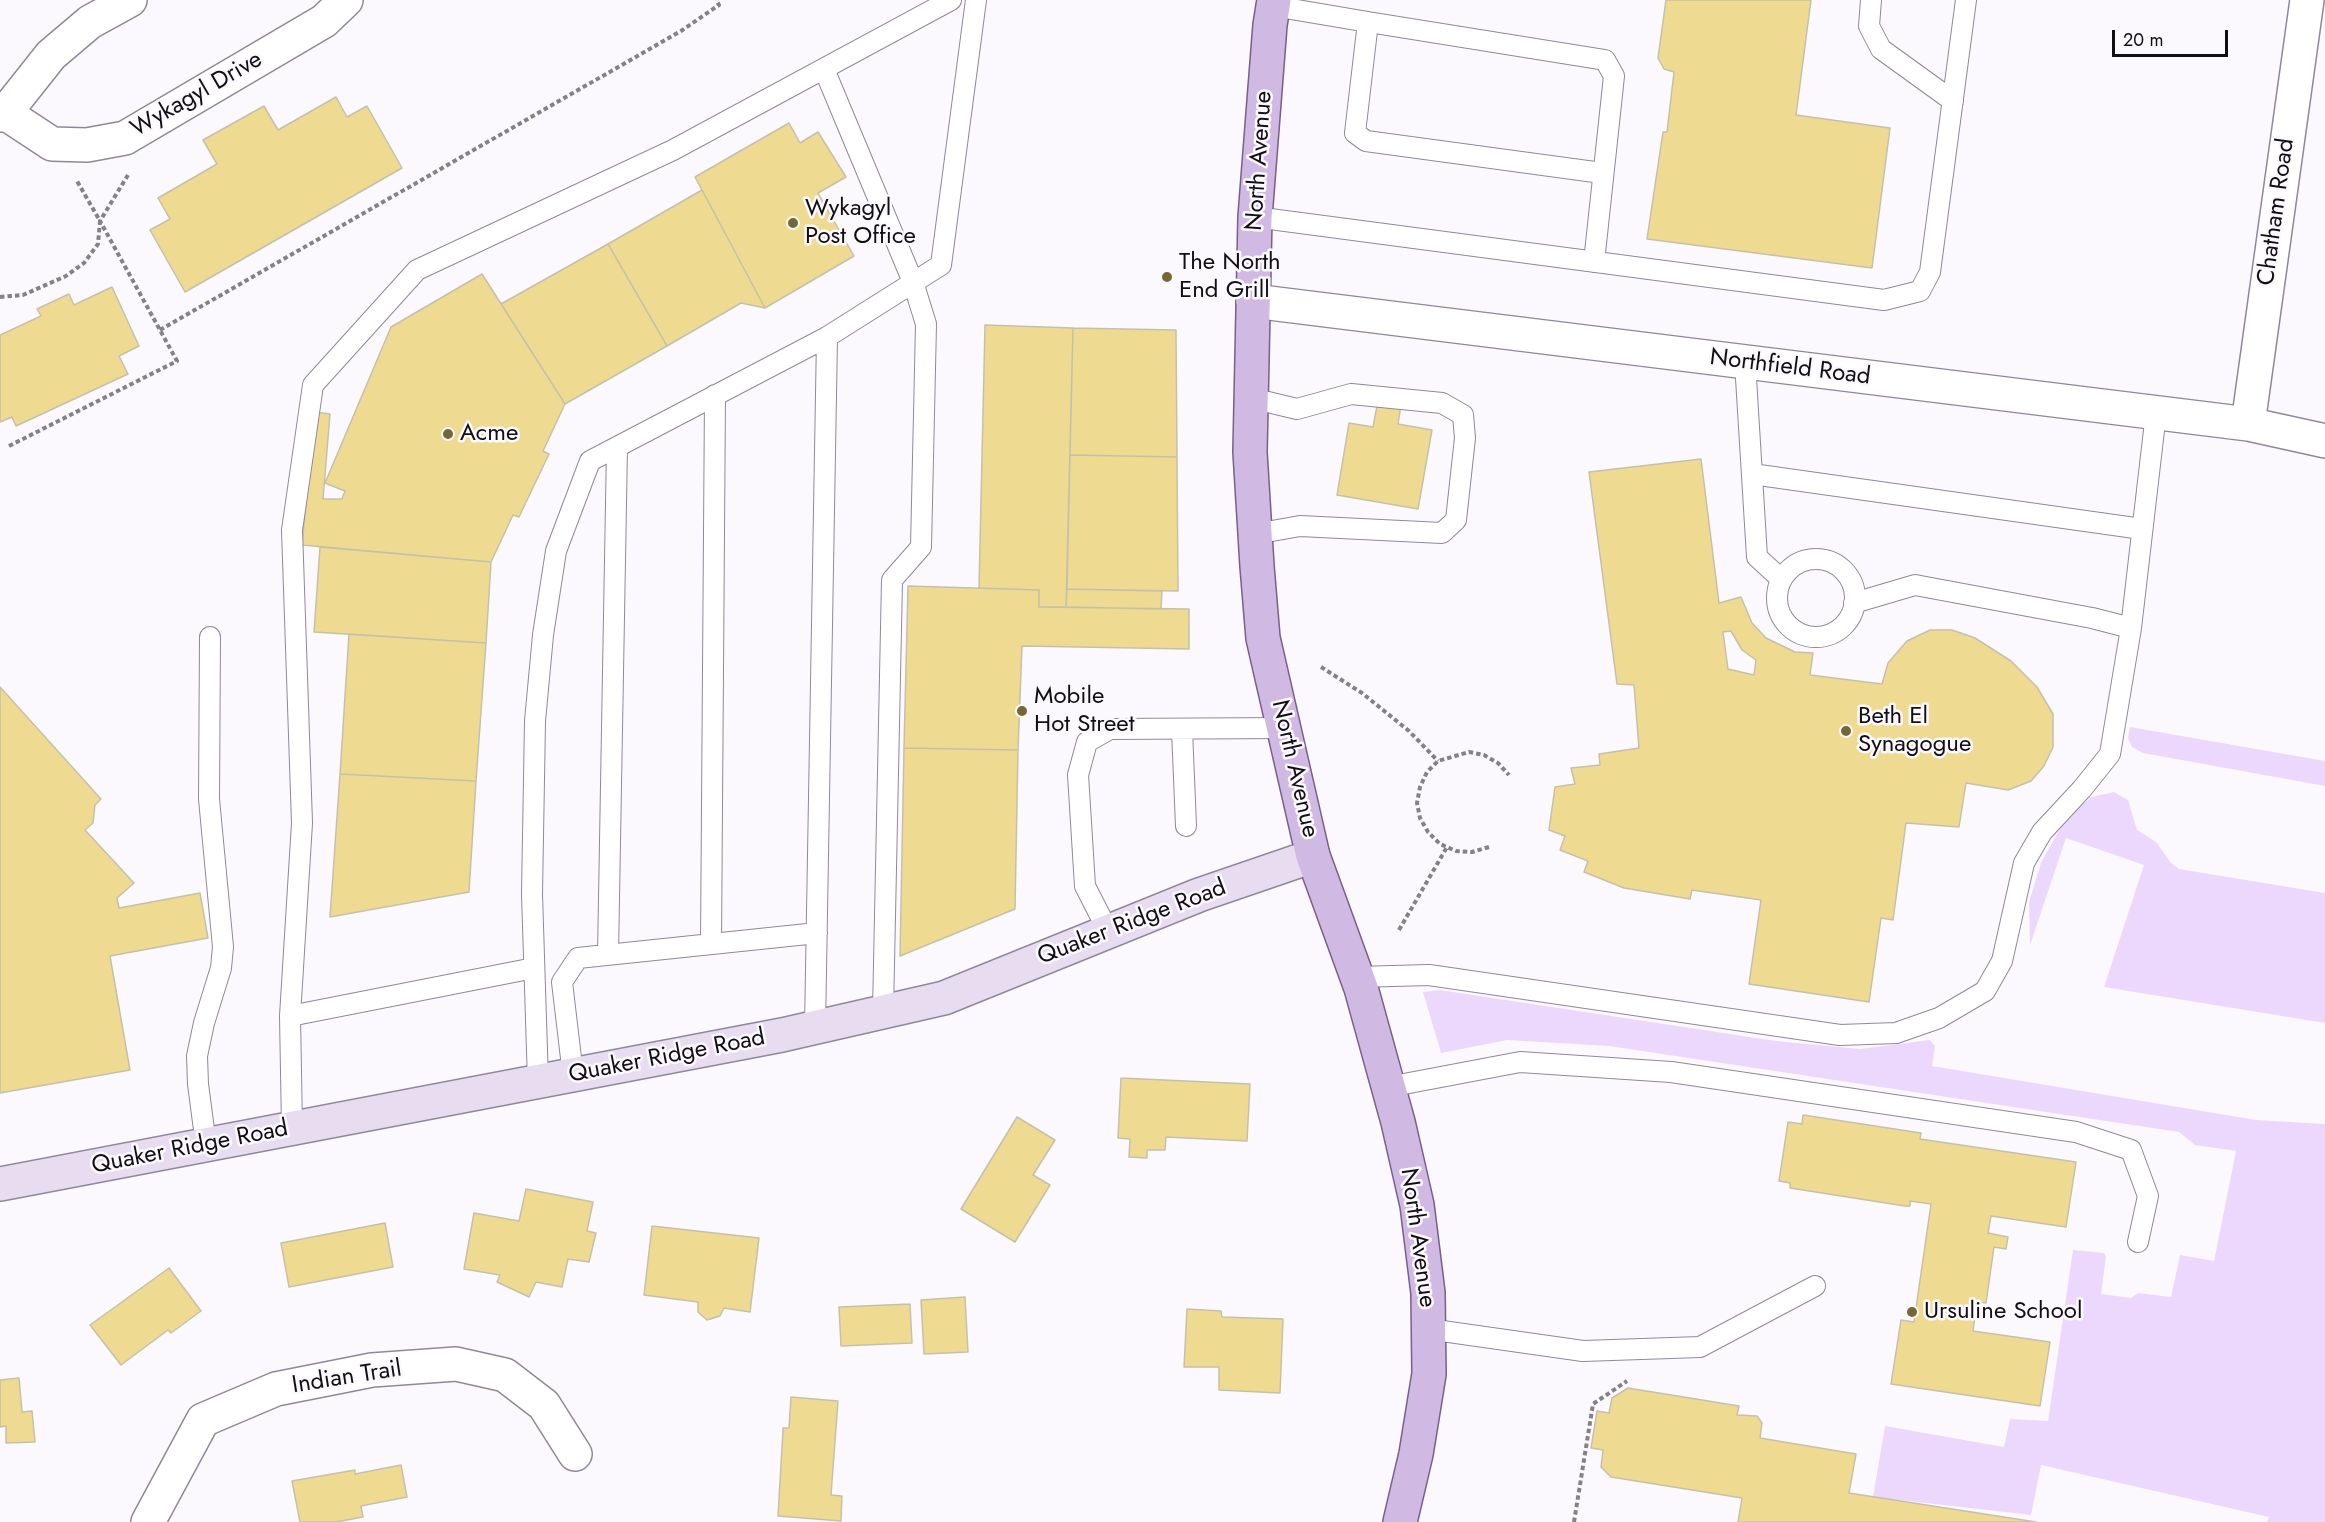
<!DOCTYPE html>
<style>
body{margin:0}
#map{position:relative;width:2325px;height:1522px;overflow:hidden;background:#fcf9fe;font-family:Jost,sans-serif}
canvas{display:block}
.scale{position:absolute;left:2112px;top:30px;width:116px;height:27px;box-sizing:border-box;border:3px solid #110e14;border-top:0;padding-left:8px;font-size:18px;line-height:21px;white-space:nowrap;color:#110e14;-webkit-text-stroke:4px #fcf9fe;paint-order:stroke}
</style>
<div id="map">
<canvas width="2325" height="1522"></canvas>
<div class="scale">20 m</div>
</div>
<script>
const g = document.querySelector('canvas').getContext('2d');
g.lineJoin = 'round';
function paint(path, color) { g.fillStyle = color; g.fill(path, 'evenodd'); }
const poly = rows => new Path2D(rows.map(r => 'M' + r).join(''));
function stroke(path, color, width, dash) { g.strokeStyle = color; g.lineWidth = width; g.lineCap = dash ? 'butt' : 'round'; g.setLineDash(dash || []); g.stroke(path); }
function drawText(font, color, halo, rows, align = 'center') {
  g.font = font + ' Jost,sans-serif'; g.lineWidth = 5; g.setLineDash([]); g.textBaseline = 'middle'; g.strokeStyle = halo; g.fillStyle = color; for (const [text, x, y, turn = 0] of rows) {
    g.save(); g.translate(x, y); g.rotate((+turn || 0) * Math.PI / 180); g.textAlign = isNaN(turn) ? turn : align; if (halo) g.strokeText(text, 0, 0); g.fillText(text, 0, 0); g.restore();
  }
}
paint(poly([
 [2130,727,2325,761,2325,786,2143,753,2132,747,2128,738],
 [2114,792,2128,800,2137,830,2156,842,2171,863,2179,869,2325,893,2325,1023,2104,987,2144,865,2066,838,2030,945,2029,902,2041,863,2065,819,2092,797],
 [1440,990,1776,1041,1860,1049,1930,1040,1935,1046,1932,1066,2256,1120,2325,1124,2325,1522,2267,1522,2269,1517,2041,1465,2031,1515,1873,1497,1885,1426,2004,1447,2010,1419,2048,1421,2073,1250,2104,1253,2106,1257,2101,1294,2131,1298,2138,1293,2171,1297,2180,1255,2214,1261,2236,1151,2195,1145,2179,1132,1609,1046,1507,1040,1441,1053,1423,992]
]), '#ecd8fd');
const building = poly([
 [1666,0,1811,0,1796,115,1890,128,1872,268,1647,239,1663,132,1667,132,1674,72,1664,69,1658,58,1666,0],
 [336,97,347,117,367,106,402,168,185,292,150,230,170,219,158,198,217,164,203,140,264,106,278,130,336,97],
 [789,123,800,143,818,132,846,177,818,193,854,256,765,308,695,177,789,123],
 [702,190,765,308,741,303,667,346,608,244,702,190],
 [608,244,667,346,565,404,501,304,608,244],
 [482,274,565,404,543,451,549,454,519,517,513,515,491,562,302,545,315,412,330,414,323,499,342,499,345,491,325,483,391,327,482,274],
 [112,287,139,346,119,356,128,374,16,426,12,417,0,422,0,335,41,316,37,309,69,294,74,305,112,287],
 [985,325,1073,328,1066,607,1039,607,1039,590,979,588,985,325],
 [1073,328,1176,330,1177,457,1070,455,1073,328],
 [1378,401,1401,405,1398,424,1432,430,1418,509,1337,495,1349,423,1373,427,1378,401],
 [1070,455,1177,457,1178,591,1067,589,1070,455],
 [1701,459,1719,603,1741,597,1752,623,1766,638,1795,652,1813,653,1810,675,1882,684,1888,663,1907,641,1930,630,1952,630,1975,638,2011,661,2037,687,2053,714,2053,747,2044,766,2031,781,2008,790,1966,783,1959,827,1906,823,1893,920,1881,918,1869,1002,1749,984,1761,900,1692,890,1690,899,1624,888,1584,872,1588,861,1560,850,1565,836,1549,830,1555,787,1575,784,1571,768,1600,765,1599,754,1639,748,1634,685,1617,684,1589,472,1701,459],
 [1731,631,1742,650,1756,660,1754,675,1728,669,1723,632,1731,631],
 [320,547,491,562,486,643,314,632,320,547],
 [908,586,1039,590,1039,607,1189,609,1189,649,1022,646,1018,750,904,748,908,586],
 [1067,589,1162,591,1161,609,1066,607,1067,589],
 [349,634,486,643,476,781,340,774,349,634],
 [0,687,101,799,95,805,93,823,85,830,134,883,117,898,119,908,200,893,208,938,110,956,130,1070,0,1093,0,687],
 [904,748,1018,750,1015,909,900,956,904,748],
 [340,774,476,781,469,892,330,917,340,774],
 [1121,1078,1250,1084,1247,1141,1166,1137,1165,1150,1147,1150,1147,1158,1129,1157,1130,1139,1118,1138,1121,1078],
 [1803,1115,1921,1133,1920,1139,2076,1162,2066,1227,1991,1216,1988,1233,2008,1237,2006,1249,1994,1247,1986,1303,1977,1302,1973,1331,2050,1342,2040,1406,1891,1384,1901,1320,1914,1322,1931,1204,1910,1201,1910,1206,1905,1206,1790,1188,1790,1183,1779,1181,1788,1122,1802,1124,1803,1115],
 [1017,1117,1055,1140,1033,1175,1050,1185,1015,1242,961,1209,1017,1117],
 [526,1189,593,1202,587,1231,596,1233,589,1262,568,1259,562,1287,536,1282,529,1297,497,1282,500,1275,464,1269,474,1213,519,1221,526,1189],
 [385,1223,393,1267,289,1287,281,1243,385,1223],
 [652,1226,759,1238,750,1312,724,1308,720,1316,707,1320,698,1312,698,1302,644,1295,652,1226],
 [169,1268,201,1311,171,1333,168,1330,121,1365,90,1325,169,1268],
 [965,1297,968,1352,924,1354,921,1300,965,1297],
 [910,1304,912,1343,841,1346,839,1307,910,1304],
 [1187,1309,1221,1311,1222,1317,1283,1319,1280,1393,1219,1390,1219,1367,1184,1367,1187,1309],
 [19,1378,22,1412,32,1411,35,1442,6,1443,6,1426,0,1427,0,1380,19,1378],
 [1628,1388,1739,1406,1737,1415,1757,1416,1762,1423,1760,1438,1856,1454,1849,1493,2036,1522,1738,1522,1742,1498,1611,1477,1601,1467,1603,1450,1591,1448,1597,1411,1609,1413,1612,1398,1628,1388],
 [791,1397,838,1401,831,1495,842,1496,841,1521,778,1516,783,1431,783,1428,789,1428,791,1397],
 [401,1465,407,1497,361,1506,363,1517,336,1522,300,1522,292,1481,355,1470,355,1474,401,1465]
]);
paint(building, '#eedb91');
stroke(building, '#c6c0ab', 1.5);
const lane = poly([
 [1871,0,1869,26,1881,49,1953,101],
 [1273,6,1368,22],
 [824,69,913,282,926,324,921,547,892,580,883,1012],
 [1255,217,1884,300,1920,291,1930,272,1966,0],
 [1594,262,1614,76,1605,60,1368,22,1355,133,1366,141,1602,173],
 [827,337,941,265,976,0],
 [1745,362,1757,557,1781,579],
 [1251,398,1297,409,1351,394,1442,403,1463,415,1465,438,1456,520,1442,533,1300,526,1255,534],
 [1752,474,2142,529],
 '1777 598a39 39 0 1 1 78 0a39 39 0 1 1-78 0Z',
 [2131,628,2156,413],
 [1182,730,1186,826],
 [1108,931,1085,886,1078,775,1087,742,1110,729,1284,728],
 [711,944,715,395],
 [608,955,617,447],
 [1357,977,1429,975,1840,1035,1896,1033,1939,1018,1985,991,2002,961,2024,863,2042,832,2082,789,2110,754,2131,628,2092,618,1915,585,1854,603],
 [290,1016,534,968],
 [573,1075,562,982,578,958,817,933],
 [538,1082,532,894,535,721,543,635,556,551,590,461,827,337,815,1028],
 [1388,1087,1520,1062,1671,1072,2076,1132,2131,1150,2148,1196,2138,1242],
 [292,1128,290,1016,302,823,292,530,313,385,417,270,673,150,951,0],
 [206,1145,198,1084,197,1056,204,1023,221,968,223,947,209,799,210,637],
 [1428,1329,1583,1351,1700,1347,1815,1286]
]);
const street = poly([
 [5,113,52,144,87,145,125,138,324,21,346,0],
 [0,115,5,113,51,55,90,22,130,0],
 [1253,301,2248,424,2325,441],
 [2248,424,2307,0],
 [148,1522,203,1420,276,1389,372,1370,456,1364,505,1375,544,1405,575,1454]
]);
const secondary = poly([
 [0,1184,782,1035,944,998,1199,895,1313,856]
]);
const primary = poly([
 [1274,0,1270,25,1255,217,1250,452,1257,566,1263,638,1313,856,1361,988,1398,1122,1417,1205,1428,1293,1429,1374,1416,1454,1400,1522]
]);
stroke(lane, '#91879a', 22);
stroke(street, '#91879a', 36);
stroke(secondary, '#91879a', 36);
stroke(primary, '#795f8d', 36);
stroke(poly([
 [0,297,23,295,66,276,84,263,98,244,100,221,77,181],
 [160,330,681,31,719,5,716,0],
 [9,446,177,361,100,221,128,175],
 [1321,667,1362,693,1409,731,1438,761],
 [1489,847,1472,852,1456,851,1440,844,1428,832,1420,818,1417,803,1420,787,1427,772,1438,761,1469,752,1484,755,1498,763,1509,775],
 [1399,930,1447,847],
 [1574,1522,1593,1404,1627,1381]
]), '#848187', 4, [4.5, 3]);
stroke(lane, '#fff', 20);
stroke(street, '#fff', 33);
stroke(secondary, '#e8dcf0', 33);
stroke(primary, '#d0b9e2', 33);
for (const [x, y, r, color] of [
 [793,223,6,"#756835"],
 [1167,277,6,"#756835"],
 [448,434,6,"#756835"],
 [1022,711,6,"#756835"],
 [1846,731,6,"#756835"],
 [1912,1312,6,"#756835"]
]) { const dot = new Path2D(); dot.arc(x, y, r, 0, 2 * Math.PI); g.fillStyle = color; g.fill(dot); stroke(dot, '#fcf9fe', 2); }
drawText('24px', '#110e14', '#fcf9fe', [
 ["Wykagyl Drive",197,95,-30],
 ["North Avenue",1260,161,-86],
 ["Chatham Road",2277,212,-82],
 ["Northfield Road",1790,368,7],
 ["North Avenue",1294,769,77],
 ["Quaker Ridge Road",1132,923,-21],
 ["Quaker Ridge Road",667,1057,-11],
 ["Quaker Ridge Road",190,1148,-11],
 ["North Avenue",1417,1238,82],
 ["Indian Trail",347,1378,-9]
]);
drawText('24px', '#110e14', '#fcf9fe', [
 ["Wykagyl",805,209],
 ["Post Office",805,237],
 ["The North",1179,263],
 ["End Grill",1179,291],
 ["Acme",460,434],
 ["Mobile",1034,697],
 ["Hot Street",1034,725],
 ["Beth El",1858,717],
 ["Synagogue",1858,745],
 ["Ursuline School",1924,1312]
], 'left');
</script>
